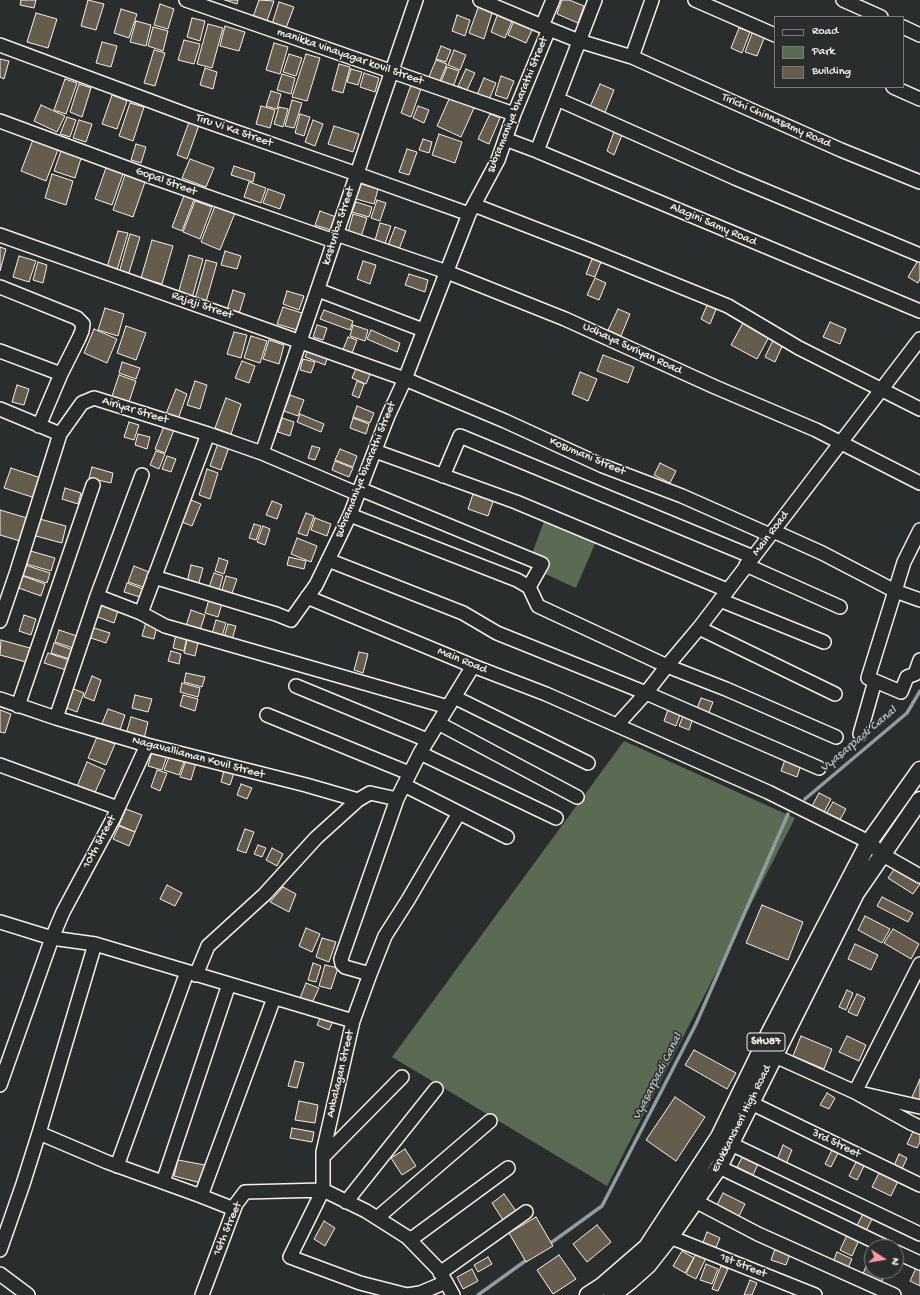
<!DOCTYPE html>
<style>
body{margin:0}
#map{position:relative;width:920px;height:1295px;overflow:hidden;background:#2a2d2e;font-family:"Gochi Hand",sans-serif}
canvas{display:block}
.legend{position:absolute;left:774px;top:16px;width:130px;height:72px;box-sizing:border-box;background:#2a2d2e;border:1px solid #7b7b78;margin:0;padding:5px 7px;list-style:none;font-size:12px;color:#f4f1e8}
.legend li{display:flex;align-items:center;gap:8px;height:20px}
.legend b{width:20px;border:1px solid #7b7b78}
.north{position:absolute;left:864px;top:1239px;width:40px;height:40px;box-sizing:border-box;background:#2a2d2e;border:1px solid #7b7b78;border-radius:50%;rotate:102deg;font-size:11px;font-weight:700;line-height:16px;text-align:center;color:#f4f1e8}
.north::after{content:'';display:block;margin:auto;width:14px;height:18px;background:#ff9aa2;clip-path:polygon(50% 0,100% 100%,50% 72%,0 100%)}
</style>
<div id="map">
<canvas width="920" height="1295"></canvas>
<ul class="legend">
<li><b style="height:5px;background:#2a2d2e"></b>Road</li>
<li><b style="height:11px;background:#5a6a53"></b>Park</li>
<li><b style="height:11px;background:#665c4e"></b>Building</li>
</ul>
<div class="north">N</div>
</div>
<script>
const g = document.querySelector('canvas').getContext('2d');
g.lineJoin = 'round';
function paint(path, color) { g.fillStyle = color; g.fill(path, 'evenodd'); }
const poly = rows => new Path2D(rows.map(r => 'M' + r).join(''));
function stroke(path, color, width, dash) { g.strokeStyle = color; g.lineWidth = width; g.lineCap = dash ? 'butt' : 'round'; g.setLineDash(dash || []); g.stroke(path); }
function drawText(font, color, halo, rows, align = 'center') {
  g.font = font + ' "Gochi Hand",sans-serif'; g.lineWidth = 3; g.setLineDash([]); g.textBaseline = 'middle'; g.strokeStyle = halo; g.fillStyle = color; for (const [text, x, y, turn = 0] of rows) {
    g.save(); g.translate(x, y); g.rotate((+turn || 0) * Math.PI / 180); g.textAlign = isNaN(turn) ? turn : align; if (halo) g.strokeText(text, 0, 0); g.fillText(text, 0, 0); g.restore();
  }
}
paint(poly([
 [545,519,597,539,576,588,543,573,531,556],
 [624,741,795,818,607,1186,392,1057]
]), '#5a6a53');
stroke(poly([
 [805,799,907,713,920,691],
 [548,1245,602,1206,696,1024,788,814],
 [478,1295,528,1259]
]), '#8f9ca0', 3.5);
const building = poly([
 [21,0,36,0,34,8,20,5,21,0],
 [88,0,104,4,96,30,81,26,88,0],
 [225,0,238,0,237,4,225,0],
 [259,0,274,1,267,21,253,17,259,0],
 [562,0,569,0,584,6,578,23,557,14,562,0],
 [279,2,294,7,286,28,272,24,279,2],
 [160,4,174,9,168,29,154,25,160,4],
 [479,5,493,10,484,39,469,33,479,5],
 [121,9,137,14,129,38,114,33,121,9],
 [36,13,57,19,48,48,27,42,36,13],
 [498,13,513,19,505,38,491,32,498,13],
 [457,15,470,20,465,36,452,31,457,15],
 [192,18,205,21,200,41,187,37,192,18],
 [515,18,534,26,526,43,508,35,515,18],
 [136,21,151,25,146,46,130,42,136,21],
 [208,24,223,28,212,68,197,64,208,24],
 [225,26,245,32,239,51,220,46,225,26],
 [153,27,168,31,163,51,148,46,153,27],
 [739,28,750,32,742,53,731,48,739,28],
 [753,31,765,36,757,56,745,52,753,31],
 [184,40,200,44,194,64,178,60,184,40],
 [102,42,117,46,111,67,96,63,102,42],
 [274,43,288,47,280,74,266,70,274,43],
 [441,46,451,50,446,62,436,59,441,46],
 [154,50,165,53,155,86,144,83,154,50],
 [454,50,466,55,460,70,448,65,454,50],
 [289,54,302,58,296,76,283,72,289,54],
 [306,54,320,58,307,101,292,97,306,54],
 [0,59,9,61,4,79,0,77,0,59],
 [436,60,447,64,439,83,428,79,436,60],
 [339,64,350,67,343,93,332,90,339,64],
 [447,67,459,71,453,87,441,82,447,67],
 [205,68,217,72,213,89,200,85,205,68],
 [351,69,362,72,358,85,347,82,351,69],
 [466,69,475,73,467,90,458,86,466,69],
 [364,73,379,78,375,92,360,87,364,73],
 [282,74,295,78,291,94,277,90,282,74],
 [501,76,514,81,507,99,495,95,501,76],
 [484,78,496,83,489,100,477,95,484,78],
 [65,79,77,83,66,114,54,110,65,79],
 [412,82,422,86,411,117,401,113,412,82],
 [79,84,91,88,82,117,70,112,79,84],
 [600,84,614,90,604,115,589,109,600,84],
 [271,91,281,94,277,109,266,106,271,91],
 [112,95,127,101,117,129,102,124,112,95],
 [450,97,474,108,461,137,437,126,450,97],
 [292,100,302,103,294,128,285,126,292,100],
 [130,103,144,107,133,141,119,136,130,103],
 [41,105,65,116,57,132,34,121,41,105],
 [261,106,275,110,270,128,256,124,261,106],
 [418,106,429,110,424,123,413,118,418,106],
 [279,107,288,109,283,127,274,124,279,107],
 [300,114,310,117,304,136,295,133,300,114],
 [490,114,500,118,489,144,478,139,490,114],
 [67,117,76,120,70,137,60,134,67,117],
 [79,120,92,124,86,142,73,138,79,120],
 [313,120,323,124,315,146,305,142,313,120],
 [189,122,199,125,187,159,177,155,189,122],
 [334,126,359,134,353,152,328,144,334,126],
 [614,132,622,135,614,155,607,151,614,132],
 [439,134,462,142,455,163,432,155,439,134],
 [34,137,59,147,46,181,21,171,34,137],
 [423,139,432,142,429,153,419,150,423,139],
 [136,144,146,147,141,163,131,160,136,144],
 [62,148,82,155,75,178,54,171,62,148],
 [407,149,417,152,409,175,399,172,407,149],
 [190,159,214,168,206,187,182,178,190,159],
 [107,165,124,171,112,205,95,199,107,165],
 [234,166,255,173,253,182,231,175,234,166],
 [52,174,73,181,66,205,45,198,52,174],
 [125,175,145,182,133,217,113,210,125,175],
 [249,182,266,188,261,203,244,197,249,182],
 [361,184,378,189,374,204,356,199,361,184],
 [268,189,285,195,280,209,263,203,268,189],
 [185,193,195,197,182,231,172,227,185,193],
 [377,200,386,203,380,221,371,218,377,200],
 [195,201,212,207,200,239,183,232,195,201],
 [356,202,372,207,369,217,352,212,356,202],
 [215,206,235,213,220,250,201,242,215,206],
 [320,211,336,217,331,230,315,225,320,211],
 [353,214,367,218,360,240,347,236,353,214],
 [380,223,391,226,384,247,374,244,380,223],
 [395,227,406,231,398,252,387,248,395,227],
 [118,231,128,233,117,270,107,267,118,231],
 [130,234,140,237,128,276,119,273,130,234],
 [152,240,173,246,162,284,141,278,152,240],
 [0,247,6,249,0,271,0,247],
 [225,251,241,256,237,269,221,265,225,251],
 [189,255,203,259,192,298,178,294,189,255],
 [19,256,36,261,29,282,13,277,19,256],
 [920,257,920,279,918,283,908,277,920,257],
 [592,259,601,262,595,277,586,274,592,259],
 [206,260,217,263,206,302,195,299,206,260],
 [363,261,376,265,370,284,357,279,363,261],
 [38,262,47,265,43,283,33,280,38,262],
 [409,274,428,280,425,292,405,285,409,274],
 [595,278,606,283,599,300,587,295,595,278],
 [233,290,245,294,238,317,226,313,233,290],
 [287,291,304,296,299,310,283,304,287,291],
 [708,303,717,307,710,324,701,319,708,303],
 [283,307,302,313,297,330,277,324,283,307],
 [105,308,124,314,118,336,98,330,105,308],
 [618,309,630,314,621,336,608,330,618,309],
 [324,310,353,321,350,330,320,319,324,310],
 [744,321,770,335,757,359,731,345,744,321],
 [830,322,846,329,840,344,823,337,830,322],
 [317,325,327,328,323,340,313,337,317,325],
 [353,325,368,330,365,341,350,336,353,325],
 [126,326,146,333,136,360,117,353,126,326],
 [94,329,117,339,107,363,84,353,94,329],
 [371,330,400,343,397,352,367,339,371,330],
 [234,332,247,335,241,358,227,354,234,332],
 [251,336,267,341,260,363,244,358,251,336],
 [348,337,357,340,351,356,342,352,348,337],
 [774,338,784,342,775,362,765,357,774,338],
 [269,340,284,345,279,364,263,359,269,340],
 [309,347,328,356,325,365,305,357,309,347],
 [603,355,634,367,628,383,597,371,603,355],
 [303,359,315,362,311,373,300,370,303,359],
 [242,361,255,366,249,383,235,378,242,361],
 [122,362,140,368,136,379,119,373,122,362],
 [358,364,372,370,366,384,352,378,358,364],
 [580,372,597,379,588,401,572,394,580,372],
 [119,375,136,381,129,402,112,396,119,375],
 [195,381,207,385,200,409,187,405,195,381],
 [357,381,364,384,359,398,352,395,357,381],
 [17,385,29,389,24,405,12,402,17,385],
 [176,389,187,394,178,419,166,414,176,389],
 [290,395,304,400,298,416,284,411,290,395],
 [226,398,241,404,231,434,215,428,226,398],
 [357,406,374,413,370,423,353,417,357,406],
 [300,414,324,424,321,432,297,422,300,414],
 [282,418,294,422,290,436,278,432,282,418],
 [353,418,369,424,366,434,350,428,353,418],
 [129,422,139,425,134,440,124,437,129,422],
 [164,426,174,430,165,453,155,449,164,426],
 [138,434,150,437,147,449,135,445,138,434],
 [218,443,229,447,221,470,210,466,218,443],
 [312,446,320,448,315,460,308,458,312,446],
 [340,449,357,456,353,467,335,460,340,449],
 [156,451,165,454,159,469,150,465,156,451],
 [167,456,176,459,171,472,162,469,167,456],
 [335,461,353,468,349,477,332,470,335,461],
 [660,463,676,471,670,483,654,475,660,463],
 [92,467,113,473,111,483,89,478,92,467],
 [11,468,41,478,35,498,4,488,11,468],
 [207,469,218,473,210,499,199,495,207,469],
 [65,488,81,493,78,504,62,499,65,488],
 [474,491,494,499,488,516,468,509,474,491],
 [186,498,201,504,192,526,177,520,186,498],
 [272,501,282,505,277,519,266,515,272,501],
 [0,510,27,518,20,541,0,535,0,510],
 [306,513,314,516,307,536,298,533,306,513],
 [36,518,66,526,62,543,32,535,36,518],
 [315,518,331,524,327,536,311,530,315,518],
 [254,524,261,526,256,540,249,538,254,524],
 [263,526,270,529,265,545,257,542,263,526],
 [297,538,317,546,311,562,291,554,297,538],
 [27,550,55,558,51,571,23,563,27,550],
 [289,557,306,561,304,569,287,565,289,557],
 [219,558,228,561,224,574,215,571,219,558],
 [25,565,50,573,47,583,22,575,25,565],
 [191,565,203,568,198,586,187,583,191,565],
 [134,566,149,572,143,587,128,582,134,566],
 [214,573,223,576,218,594,208,590,214,573],
 [20,575,45,584,41,596,16,587,20,575],
 [226,576,237,579,231,596,221,593,226,576],
 [127,583,143,589,140,597,124,592,127,583],
 [210,596,223,600,218,617,205,613,210,596],
 [100,604,118,611,114,623,95,616,100,604],
 [191,610,205,615,199,633,185,629,191,610],
 [24,615,36,619,31,635,19,631,24,615],
 [216,620,226,623,221,640,211,637,216,620],
 [146,622,157,625,154,639,142,636,146,622],
 [228,624,236,626,231,643,223,641,228,624],
 [91,627,110,633,106,643,88,637,91,627],
 [59,630,77,636,73,648,55,642,59,630],
 [176,634,187,637,184,651,173,648,176,634],
 [188,636,199,639,195,656,184,653,188,636],
 [1,640,30,648,26,662,0,655,1,640],
 [54,643,73,650,70,659,51,653,54,643],
 [171,651,181,654,179,664,168,661,171,651],
 [359,652,368,654,363,673,354,670,359,652],
 [48,653,69,660,66,670,44,663,48,653],
 [186,673,205,677,202,687,184,682,186,673],
 [92,676,101,680,94,701,84,697,92,676],
 [182,683,200,688,198,697,180,692,182,683],
 [71,688,84,693,77,712,64,707,71,688],
 [135,695,152,699,148,712,132,708,135,695],
 [183,695,198,699,195,711,180,706,183,695],
 [701,698,713,702,708,715,696,711,701,698],
 [669,707,681,712,676,726,664,721,669,707],
 [108,709,125,715,119,733,101,726,108,709],
 [0,710,11,714,5,733,0,732,0,710],
 [685,711,694,715,689,730,679,726,685,711],
 [131,717,148,722,144,739,126,734,131,717],
 [97,737,115,744,106,765,88,758,97,737],
 [152,752,167,756,162,770,148,766,152,752],
 [169,757,184,762,179,775,164,770,169,757],
 [786,757,802,762,797,777,781,771,786,757],
 [186,760,196,763,191,780,180,777,186,760],
 [87,762,105,770,93,797,76,789,87,762],
 [157,770,167,773,160,791,151,787,157,770],
 [224,770,234,773,230,785,221,782,224,770],
 [241,784,252,788,247,799,237,795,241,784],
 [819,793,831,799,822,816,810,810,819,793],
 [833,802,846,809,837,825,824,817,833,802],
 [126,809,142,815,135,832,119,825,126,809],
 [119,826,135,832,129,846,113,839,119,826],
 [245,829,254,832,246,853,237,850,245,829],
 [258,845,266,848,262,857,254,854,258,845],
 [272,848,283,854,277,866,266,860,272,848],
 [895,868,920,884,913,894,888,878,895,868],
 [167,885,182,893,175,906,160,899,167,885],
 [283,887,296,894,289,912,270,902,283,887],
 [882,897,913,913,908,922,877,906,882,897],
 [762,905,803,922,788,960,746,943,762,905],
 [865,916,890,929,882,943,858,930,865,916],
 [306,928,320,934,312,952,299,946,306,928],
 [893,929,919,944,911,959,884,943,893,929],
 [322,938,336,942,329,962,316,957,322,938],
 [855,944,878,955,871,970,848,959,855,944],
 [313,963,321,966,316,982,308,980,313,963],
 [325,965,338,968,331,989,319,986,325,965],
 [306,983,319,988,312,1003,300,998,306,983],
 [847,990,853,993,846,1010,839,1007,847,990],
 [857,994,865,998,857,1016,848,1012,857,994],
 [322,1014,334,1019,329,1030,317,1025,322,1014],
 [801,1036,832,1049,824,1069,793,1056,801,1036],
 [847,1036,866,1045,859,1061,839,1052,847,1036],
 [694,1050,736,1073,727,1089,685,1065,694,1050],
 [295,1061,304,1063,297,1088,288,1086,295,1061],
 [920,1079,920,1100,912,1097,920,1079],
 [827,1093,835,1098,829,1109,820,1105,827,1093],
 [675,1097,705,1117,676,1161,646,1140,675,1097],
 [299,1101,318,1105,315,1123,295,1120,299,1101],
 [915,1127,920,1130,920,1142,917,1148,907,1144,915,1127],
 [292,1128,314,1132,312,1142,290,1138,292,1128],
 [783,1145,792,1150,786,1164,777,1160,783,1145],
 [833,1148,839,1151,831,1167,825,1164,833,1148],
 [405,1149,416,1166,402,1175,391,1158,405,1149],
 [744,1154,759,1162,753,1175,737,1167,744,1154],
 [899,1154,907,1158,901,1171,893,1168,899,1154],
 [178,1160,205,1165,201,1183,174,1176,178,1160],
 [857,1160,865,1164,857,1180,849,1176,857,1160],
 [880,1171,899,1179,891,1196,872,1187,880,1171],
 [723,1193,745,1204,738,1218,716,1207,723,1193],
 [504,1194,516,1211,503,1220,492,1203,504,1194],
 [864,1212,873,1217,864,1235,855,1229,864,1212],
 [536,1217,553,1246,526,1262,509,1233,536,1217],
 [324,1221,335,1228,325,1246,314,1239,324,1221],
 [597,1225,611,1242,587,1262,573,1244,597,1225],
 [707,1232,720,1238,715,1250,702,1245,707,1232],
 [847,1235,859,1240,852,1256,840,1250,847,1235],
 [775,1249,790,1254,786,1265,771,1260,775,1249],
 [682,1251,694,1258,685,1273,673,1266,682,1251],
 [837,1252,852,1259,848,1268,833,1262,837,1252],
 [696,1253,706,1258,696,1279,686,1274,696,1253],
 [559,1255,576,1279,553,1294,537,1270,559,1255],
 [488,1257,492,1264,478,1272,474,1265,488,1257],
 [706,1264,718,1269,712,1284,700,1280,706,1264],
 [867,1264,872,1266,872,1271,883,1271,886,1272,880,1285,862,1276,867,1264],
 [721,1266,728,1269,718,1291,712,1289,721,1266],
 [917,1266,920,1268,920,1286,910,1281,917,1266],
 [472,1269,478,1281,463,1289,457,1277,472,1269],
 [750,1280,757,1283,752,1295,744,1295,750,1280]
]);
paint(building, '#665c4e');
stroke(building, '#f4f1e8', 1);
const minor = poly([
 [186,0,514,114],
 [480,0,549,29,579,41,632,57,841,150,920,182],
 [695,0,775,35],
 [843,0,881,17],
 [542,26,553,0],
 [903,27,920,35],
 [0,45,188,115,357,174,469,214],
 [632,57,652,0],
 [893,87,920,99],
 [557,99,735,178,920,255],
 [0,121,146,175,334,241],
 [505,139,537,151,920,311],
 [537,151,595,0],
 [474,205,590,250,728,306,799,348,920,409],
 [336,234,447,272,565,319,715,387,816,430,920,483],
 [0,235,405,379,505,421,603,466,682,496,770,535],
 [0,287,77,318,83,324,82,331,79,338,61,374,39,426],
 [318,290,423,330],
 [0,351,61,374],
 [0,409,60,434,82,403,94,398,208,434,262,453,358,494],
 [375,451,516,502,727,590],
 [262,453,416,0],
 [443,476,460,436,753,557],
 [360,489,542,564,529,587],
 [350,515,517,580,529,587,538,606,667,666,726,689,836,737],
 [920,530,904,562,868,678,901,692,907,677,915,674,920,660],
 [773,531,822,553,895,591,920,600],
 [328,560,463,613,497,633,646,693,819,768],
 [746,565,840,607],
 [154,577,276,614,291,620,316,585,350,515,388,416,405,379,469,214,498,160,514,114,549,29],
 [97,596,142,475],
 [307,597,473,666,546,694,768,792,869,842,883,855,920,876],
 [720,600,824,642],
 [141,613,165,626,448,707],
 [0,621,17,571,60,434],
 [699,628,835,694],
 [296,686,427,740],
 [454,697,588,763],
 [0,699,56,718,147,745,306,785,358,800,370,793,397,799],
 [18,706,93,485],
 [267,715,409,773],
 [56,718,97,596,141,613,208,434],
 [438,723,577,797],
 [617,725,646,693,667,666,699,628,920,339],
 [860,734,875,681],
 [420,753,556,818],
 [0,765,118,808],
 [404,785,507,837],
 [0,922,52,938,95,944,353,1021],
 [920,964,855,1092,911,1123,920,1127],
 [370,974,345,967,342,964,341,959,397,799,420,753,473,666],
 [196,975,208,946,265,894,316,838,358,800],
 [775,1056,855,1092,920,1107],
 [0,1085,52,938,63,912,113,819,147,745],
 [751,1103,920,1185],
 [39,1133,95,944],
 [731,1144,920,1234],
 [323,1157,402,1077],
 [117,1166,187,972],
 [719,1167,886,1247],
 [163,1182,229,984],
 [201,1196,274,998],
 [695,1201,758,1234,894,1295],
 [346,1202,436,1089],
 [377,1218,490,1121],
 [670,1237,815,1295],
 [410,1240,508,1168],
 [0,1250,23,1184,39,1133,107,1162,201,1196,234,1209],
 [896,1252,920,1263],
 [440,1273,526,1212],
 [0,1274,28,1295],
 [202,1295,236,1204,245,1192,323,1190,290,1257,360,1283,407,1295,420,1293,446,1282],
 [453,1295,439,1270,407,1237,366,1211,323,1190,323,1152,353,1021,370,974,385,936,408,900,459,813]
]);
const major = poly([
 [588,1295,602,1286,647,1247,719,1137,770,1032,869,842,920,770],
 [612,1295,629,1282,648,1265,670,1237,719,1167,856,893,920,800]
]);
stroke(minor, '#f4f1e8', 16);
stroke(major, '#f4f1e8', 19);
stroke(minor, '#2a2d2e', 13);
stroke(major, '#2a2d2e', 16);
for (const [x, y, w] of [
 [766,1042,38]
]) { const box = new Path2D(); box.roundRect(x - w / 2, y - 9, w, 18, 3); g.fillStyle = '#2a2d2e'; g.fill(box); stroke(box, '#f4f1e8', 1); }
drawText('bold 11px', '#f4f1e8', null, [
 ["SHU87",766,1042]
]);
drawText('12px', '#f4f1e8', '#2a2d2e', [
 ["manikka vinayagar kovil Street",350,57,19],
 ["subramaniya bharathi Street",518,105,-68],
 ["Tirichi Chinnasamy Road",776,121,24],
 ["Tiru Vi Ka Street",234,131,19],
 ["Gopal Street",166,182,20],
 ["Alagini Samy Road",713,225,23],
 ["kasturiba Street",339,226,-72],
 ["Rajaji Street",202,306,19],
 ["Udhaya Suriyan Road",632,349,25],
 ["Airiyar Street",135,411,17],
 ["Kosumani Street",587,457,23],
 ["subramaniya bharathi Street",366,470,-68],
 ["Main Road",771,534,-53],
 ["Main Road",462,661,22],
 ["Nagavalliaman Kovil Street",198,758,15],
 ["10th Street",100,842,-62],
 ["Anbalagan Street",341,1074,-77],
 ["Erukkancheri High Road",742,1119,-63],
 ["3rd Street",836,1144,26],
 ["16th Street",228,1229,-67],
 ["1st Street",743,1266,22]
]);
drawText('italic 13px', '#b1b8b8', '#2a2d2e', [
 ["Vyasarpadi Canal",859,740,-40],
 ["Vyasarpadi Canal",658,1077,-63]
]);
</script>
